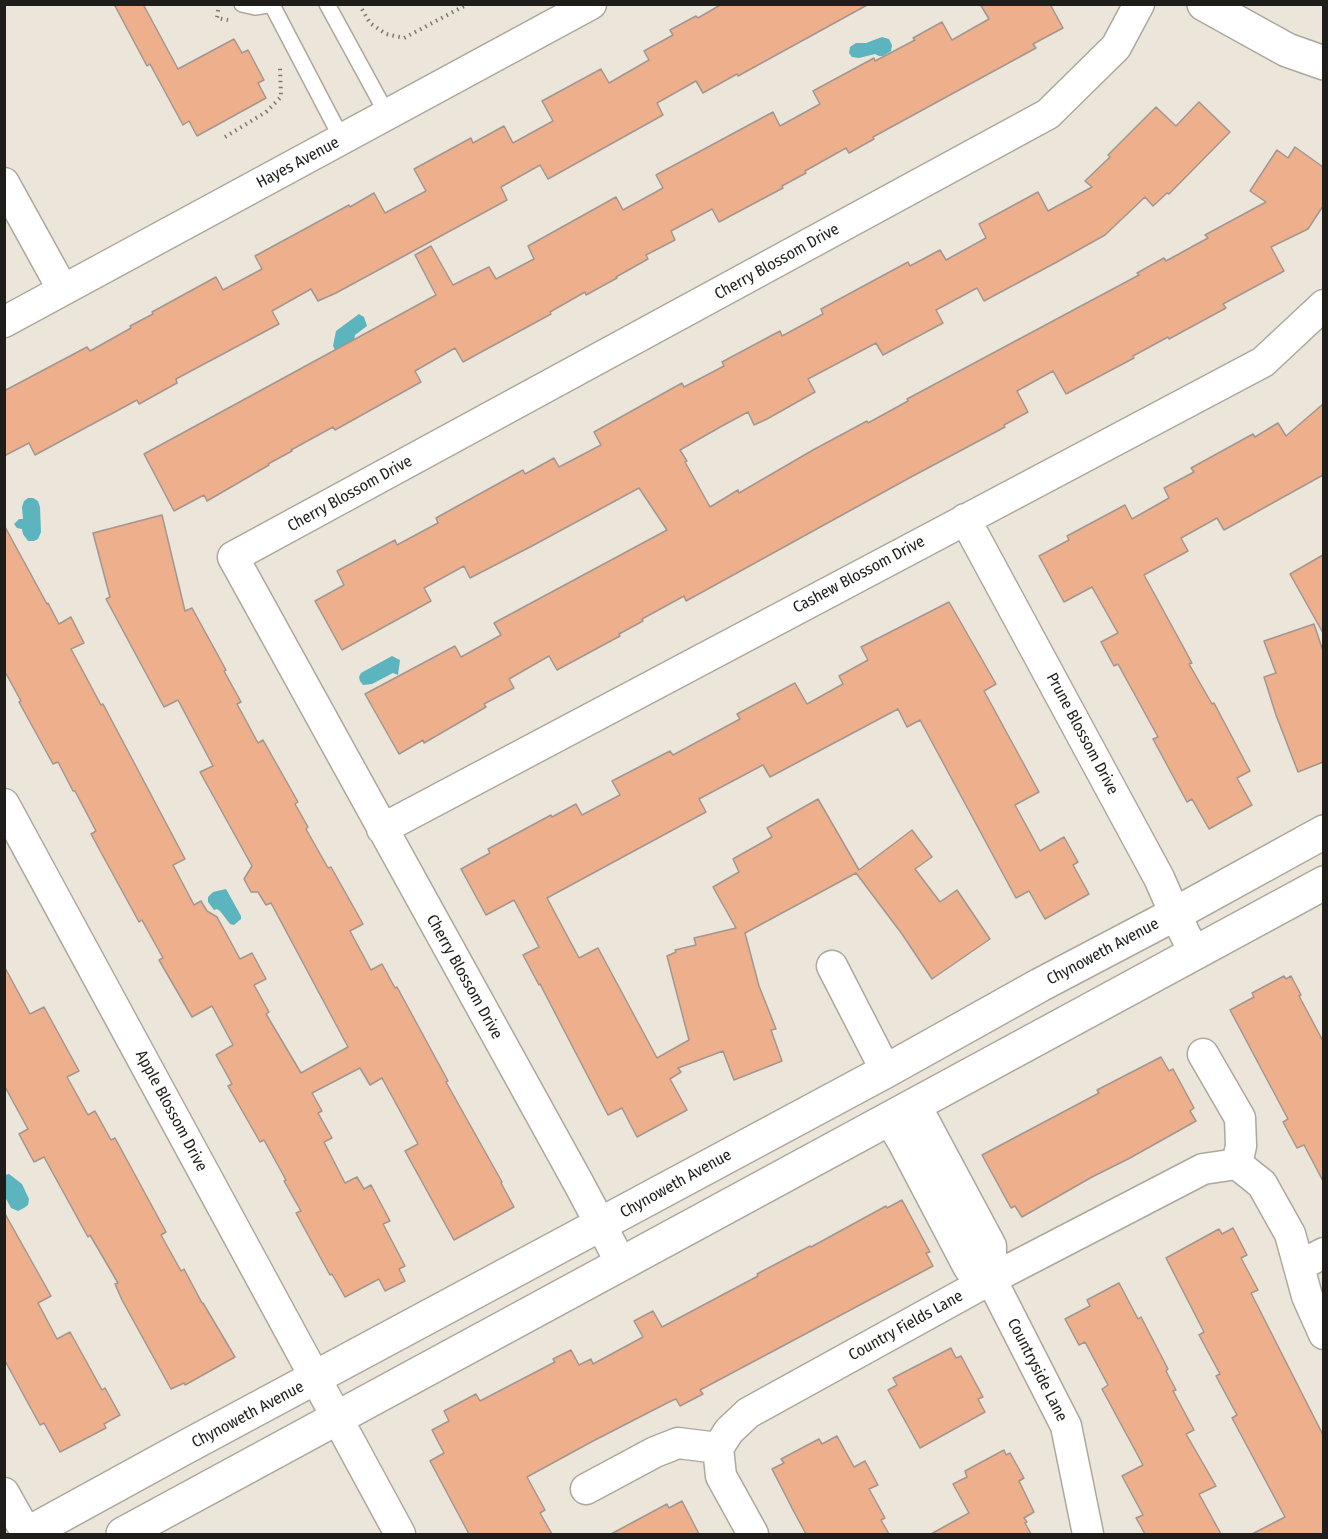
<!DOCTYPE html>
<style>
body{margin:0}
#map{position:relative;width:1328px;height:1539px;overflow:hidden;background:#ece5d9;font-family:"Fira Sans Condensed",sans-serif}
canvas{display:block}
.frame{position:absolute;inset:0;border:6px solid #1f1d19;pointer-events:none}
</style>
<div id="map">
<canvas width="1328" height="1539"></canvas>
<div class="frame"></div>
</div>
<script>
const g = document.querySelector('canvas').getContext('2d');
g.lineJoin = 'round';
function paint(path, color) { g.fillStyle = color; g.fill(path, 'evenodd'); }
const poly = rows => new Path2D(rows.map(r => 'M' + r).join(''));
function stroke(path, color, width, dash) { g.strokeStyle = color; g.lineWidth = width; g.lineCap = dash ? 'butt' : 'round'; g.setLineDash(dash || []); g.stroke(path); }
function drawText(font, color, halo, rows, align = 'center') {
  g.font = font + ' "Fira Sans Condensed",sans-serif'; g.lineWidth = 4.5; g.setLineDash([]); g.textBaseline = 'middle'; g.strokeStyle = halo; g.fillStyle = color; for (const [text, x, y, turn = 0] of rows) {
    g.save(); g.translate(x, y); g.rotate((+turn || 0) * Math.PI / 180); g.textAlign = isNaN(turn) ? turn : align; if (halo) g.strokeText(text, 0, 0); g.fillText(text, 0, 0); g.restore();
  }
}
paint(poly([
 [882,37,889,39,892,45,891,51,883,56,879,56,875,54,859,58,852,57,849,53,850,47,856,43,866,43],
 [359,314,364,317,367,326,355,335,353,348,339,358,333,346,336,331],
 [28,498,33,498,38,501,40,507,41,532,38,539,34,541,28,541,23,534,22,529,17,528,14,524,19,519,23,519,22,507,24,501],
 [392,656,400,660,398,675,393,673,372,684,363,685,360,681,359,677,361,673],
 [226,889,241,916,241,919,234,925,230,924,220,911,217,909,214,910,208,902,208,897,213,892],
 [9,1174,22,1184,29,1199,28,1205,24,1208,18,1211,11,1208,5,1197,5,1175]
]), '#5bb4be');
const building = poly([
 [114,4,143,4,178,69,234,39,242,53,248,50,264,80,258,83,266,98,197,136,189,121,183,125,150,64,147,66,114,4],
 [722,4,869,4,738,76,737,74,703,93,696,81,657,103,663,115,548,179,540,165,501,187,507,200,336,293,318,301,311,289,272,311,279,324,176,379,177,383,139,404,137,400,35,455,29,443,4,456,4,391,87,347,90,351,131,328,130,326,153,314,152,312,216,277,223,290,262,269,255,256,349,205,350,207,374,193,385,213,426,191,414,169,471,138,473,143,504,126,513,143,553,121,542,101,601,69,609,83,649,60,644,51,673,35,670,30,696,16,698,18,722,4],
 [980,4,1050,4,1063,28,1033,44,1036,48,873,137,874,139,849,153,846,148,805,171,806,173,782,186,783,188,719,222,712,209,671,231,675,240,646,255,648,259,616,277,617,278,586,295,585,292,550,312,551,314,463,362,455,348,415,371,421,382,335,430,333,427,291,450,292,451,268,464,269,465,207,501,204,495,174,511,144,454,436,295,415,255,431,246,453,285,489,267,496,279,534,259,528,246,616,197,623,210,663,188,656,175,773,112,780,126,820,104,813,91,874,58,875,61,915,40,913,38,942,22,952,40,989,19,980,4],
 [1199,102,1230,132,1169,194,1167,193,1153,206,1145,197,1105,235,1055,263,984,301,977,288,936,310,943,323,883,355,876,343,808,379,815,392,767,419,754,425,748,412,722,426,680,450,687,461,685,462,710,507,738,490,739,493,813,450,867,421,868,423,908,401,907,399,1139,275,1137,273,1164,258,1166,261,1208,238,1205,235,1266,202,1250,191,1277,150,1288,158,1295,147,1323,167,1323,206,1308,229,1271,247,1284,271,1223,304,1226,308,1169,339,1168,337,1133,356,1134,358,1066,394,1053,371,1017,391,1028,412,1004,425,1005,427,911,477,686,601,684,596,642,619,643,621,619,634,620,636,557,670,549,656,509,679,514,688,484,704,486,707,424,743,423,740,399,754,365,694,455,646,461,657,501,635,494,623,667,530,639,488,532,546,470,578,464,566,424,588,431,601,342,650,315,601,344,585,337,571,395,540,397,545,438,523,436,518,523,470,525,474,554,458,559,467,601,445,594,432,682,383,684,387,724,366,722,362,780,331,782,336,823,314,821,309,908,262,910,266,940,250,946,260,986,238,979,224,1038,192,1048,211,1092,187,1085,181,1110,157,1108,155,1156,107,1176,126,1199,102],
 [1323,404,1323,475,1224,530,1217,518,1181,538,1188,551,1144,575,1192,663,1189,664,1212,704,1214,703,1250,771,1237,778,1252,805,1209,829,1192,799,1187,802,1153,739,1158,737,1118,664,1114,666,1101,642,1118,633,1092,587,1064,602,1039,556,1069,540,1067,536,1125,505,1132,519,1169,498,1164,488,1194,472,1191,468,1253,434,1255,437,1278,423,1286,436,1323,404],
 [162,515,185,611,192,608,226,670,224,671,241,702,237,704,258,743,263,740,298,802,295,804,308,827,306,829,328,868,331,867,363,924,350,931,371,970,382,964,395,988,397,987,448,1081,446,1082,502,1182,501,1183,514,1207,454,1240,405,1151,418,1144,382,1078,370,1085,360,1068,312,1093,322,1111,318,1113,332,1138,324,1142,345,1183,357,1177,364,1189,371,1185,390,1221,383,1224,405,1266,399,1269,405,1281,385,1291,379,1279,345,1297,332,1274,330,1275,296,1213,301,1211,284,1181,286,1180,264,1140,260,1142,228,1086,232,1084,216,1055,233,1045,212,1006,192,1017,159,960,163,958,142,920,139,922,91,834,96,831,75,791,73,791,58,762,53,764,19,702,21,701,4,670,4,525,47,604,48,603,59,624,71,617,84,643,71,649,101,705,103,704,185,859,173,865,194,905,201,901,207,911,217,917,240,959,252,953,266,979,254,985,269,1012,266,1014,301,1073,348,1047,271,903,266,905,258,892,251,892,244,879,252,866,200,772,213,766,178,700,164,707,106,599,110,597,93,533,162,515],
 [1323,555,1323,633,1290,574,1323,555],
 [949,602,996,684,984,691,1039,792,1015,805,1040,851,1064,837,1078,862,1073,865,1089,894,1045,919,1029,891,1016,898,920,720,907,727,898,709,770,777,763,765,727,784,699,799,706,812,547,898,579,958,598,948,657,1058,689,1040,667,956,676,952,675,950,696,945,694,938,736,928,713,887,739,872,733,859,772,837,767,828,818,799,859,870,912,830,932,857,915,869,940,902,957,890,990,939,932,979,902,934,856,873,745,933,759,986,776,1029,771,1030,782,1061,734,1080,723,1051,678,1068,681,1072,670,1079,687,1110,637,1137,622,1108,608,1115,540,984,539,985,523,955,539,947,514,900,486,915,461,869,490,853,488,849,551,815,552,817,576,804,582,815,620,795,612,781,670,751,673,755,740,719,737,714,795,683,807,704,843,684,839,676,868,660,861,647,949,602],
 [1314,624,1323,651,1323,762,1298,772,1276,715,1264,677,1276,673,1264,641,1314,624],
 [4,966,30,1014,44,1007,79,1071,67,1077,88,1115,95,1111,111,1140,115,1138,166,1232,161,1235,181,1271,184,1269,202,1303,203,1303,235,1357,185,1385,184,1383,171,1389,122,1300,115,1284,118,1283,90,1235,88,1237,44,1157,34,1162,19,1134,28,1129,4,1085,4,966],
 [1284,976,1286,979,1291,976,1301,995,1299,996,1323,1041,1323,1181,1304,1145,1297,1148,1283,1122,1288,1119,1230,1010,1254,997,1252,993,1284,976],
 [1161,1057,1169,1071,1173,1069,1194,1108,1190,1111,1196,1121,1130,1158,1092,1177,1022,1217,1015,1206,1011,1208,982,1155,1099,1093,1097,1090,1161,1057],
 [902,1200,930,1252,926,1253,933,1266,700,1390,703,1394,680,1406,676,1399,671,1401,593,1441,527,1477,545,1510,540,1513,552,1534,469,1534,430,1461,444,1453,432,1430,449,1421,444,1411,476,1394,480,1401,555,1362,553,1359,571,1350,579,1365,591,1359,593,1364,643,1337,634,1321,653,1311,662,1327,758,1276,757,1274,810,1246,811,1247,886,1206,887,1208,902,1200],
 [4,1212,51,1296,38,1303,57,1339,70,1332,102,1390,105,1388,120,1415,104,1424,106,1428,60,1452,44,1423,40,1425,4,1359,4,1212],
 [1233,1228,1247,1255,1241,1258,1258,1290,1251,1293,1323,1435,1323,1534,1252,1534,1285,1517,1232,1418,1237,1415,1216,1376,1220,1374,1199,1335,1204,1332,1166,1258,1219,1229,1222,1234,1233,1228],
 [1119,1283,1138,1319,1141,1317,1168,1369,1166,1371,1176,1390,1173,1391,1194,1430,1186,1434,1216,1486,1199,1494,1221,1534,1145,1534,1136,1518,1143,1515,1122,1476,1143,1465,1102,1389,1108,1385,1085,1342,1079,1345,1065,1319,1090,1306,1087,1300,1119,1283],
 [951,1348,956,1358,961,1356,983,1397,978,1399,985,1412,920,1448,888,1390,897,1385,893,1378,951,1348],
 [837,1436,854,1467,865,1461,878,1485,869,1489,885,1518,881,1520,889,1534,806,1534,793,1510,772,1469,784,1463,781,1459,819,1439,822,1444,837,1436],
 [1004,1450,1006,1455,1010,1453,1024,1478,1019,1481,1034,1512,1024,1518,1027,1522,1025,1523,1031,1534,931,1534,969,1513,953,1484,967,1477,965,1471,1004,1450],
 [682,1501,699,1534,611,1534,667,1504,669,1508,682,1501]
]);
paint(building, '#edaf8c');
stroke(building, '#a3968f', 1.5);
const lane = poly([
 [242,4,255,7,274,4],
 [327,4,387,114],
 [272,5,342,139]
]);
const street = poly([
 [4,183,63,290],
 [4,322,591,4],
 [965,519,1159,878,1175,914,1194,952],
 [4,804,400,1534],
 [382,829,1263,362,1324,305],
 [832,966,886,1071],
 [1203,1054,1240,1118,1241,1146,1237,1164,1262,1184,1290,1234,1307,1296,1324,1334],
 [915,1104,991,1246,991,1279,1066,1426,1088,1534],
 [889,1118,904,1144,969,1268,991,1279],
 [621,1263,579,1184,233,557,1048,114,1116,47,1139,4],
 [1299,1266,1324,1253],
 [718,1448,721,1476,753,1534],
 [586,1489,655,1452,678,1443,718,1448,729,1431,748,1413,991,1279,1203,1169,1237,1164],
 [4,1493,27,1534]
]);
const secondary = poly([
 [1204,4,1287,50,1324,63],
 [27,1534,182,1449,886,1071,1040,985,1175,914,1324,832],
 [123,1534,1324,883]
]);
stroke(lane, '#aea79c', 18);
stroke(street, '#aea79c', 33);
stroke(secondary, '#aea79c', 36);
stroke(poly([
 [219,4,217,18,228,20],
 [359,4,370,23,386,34,404,38,468,4],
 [225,137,266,112,281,97,280,68]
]), '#7c7770', 4, [1.5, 4.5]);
stroke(lane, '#fff', 15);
stroke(street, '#fff', 30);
stroke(secondary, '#fff', 33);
drawText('16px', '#1f1d19', '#fff', [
 ["Hayes Avenue",298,163,-28],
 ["Cherry Blossom Drive",777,262,-29],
 ["Cherry Blossom Drive",350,494,-29],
 ["Cashew Blossom Drive",859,575,-28],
 ["Prune Blossom Drive",1082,734,62],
 ["Chynoweth Avenue",1103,952,-28],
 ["Cherry Blossom Drive",464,977,61],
 ["Apple Blossom Drive",171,1111,62],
 ["Chynoweth Avenue",676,1184,-29],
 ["Country Fields Lane",906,1326,-29],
 ["Countryside Lane",1037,1370,63],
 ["Chynoweth Avenue",248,1415,-28]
]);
</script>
